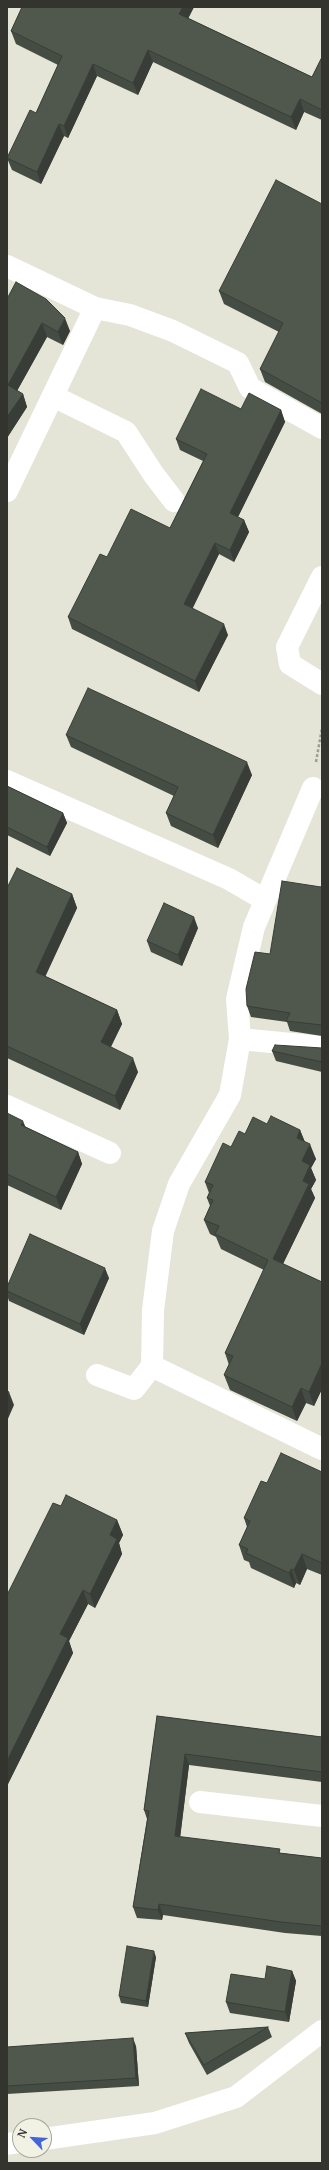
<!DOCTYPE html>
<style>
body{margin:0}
#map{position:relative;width:329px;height:2170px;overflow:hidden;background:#e4e5d7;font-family:"PT Serif",serif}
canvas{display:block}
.frame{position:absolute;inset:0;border:8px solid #34342f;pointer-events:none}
.north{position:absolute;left:12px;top:2118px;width:40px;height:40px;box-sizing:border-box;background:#f1f2e4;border:1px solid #a5a69c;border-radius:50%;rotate:295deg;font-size:11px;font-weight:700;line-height:16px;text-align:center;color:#34342f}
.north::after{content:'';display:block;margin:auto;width:14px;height:18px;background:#4365d7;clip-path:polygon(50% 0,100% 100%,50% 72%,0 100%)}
</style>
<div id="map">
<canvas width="329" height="2170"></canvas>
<div class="frame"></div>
<div class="north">N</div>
</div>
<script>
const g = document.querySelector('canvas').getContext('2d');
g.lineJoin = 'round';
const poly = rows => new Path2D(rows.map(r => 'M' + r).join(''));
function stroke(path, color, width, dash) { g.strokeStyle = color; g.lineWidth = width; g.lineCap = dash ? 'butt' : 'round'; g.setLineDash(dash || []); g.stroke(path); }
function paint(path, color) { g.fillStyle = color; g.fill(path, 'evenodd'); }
stroke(poly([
 [316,762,322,728]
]), '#9d9e93', 2.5, [3, 2]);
stroke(poly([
 [7,266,95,308,130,315,173,331,238,363,250,388,322,428],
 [53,396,126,432,154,475,174,501],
 [7,491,95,308],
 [322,577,287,647,290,664,322,684],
 [7,781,229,879,265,900],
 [313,788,254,927,237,999,240,1039,230,1095,179,1184,163,1231,153,1310,152,1366,322,1449],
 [240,1039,322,1047],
 [7,1106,110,1153],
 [97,1375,134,1389,152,1366],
 [200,1802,322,1816],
 [44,2139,155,2123,236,2097,322,2031],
 [7,2144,20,2142]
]), '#fff', 22);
paint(poly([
 [22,7,194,7,188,18,312,77,322,57,322,120,304,112,296,130,153,62,138,95,97,76,68,138,64,136,41,184,12,170,7,158,36,113,58,65,16,44,11,31],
 [322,204,322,414,265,382,260,369,279,332,224,304,219,291],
 [7,296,70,331,63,345,47,337,17,391,23,394,27,407,7,438],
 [241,409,281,410,285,422,238,517,244,520,249,532,234,562,219,554,192,608,228,635,199,692,72,629,68,617,107,557,170,528,203,461,180,450,176,439],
 [66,735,252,775,218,848,171,826,166,813,174,796,71,747],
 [7,786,63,813,67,823,50,856,7,835],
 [322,884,322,1036,290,1031,287,1022,251,1017,247,1006,270,954,321,887],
 [7,888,72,894,77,908,45,976,117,1010,122,1024,111,1047,138,1072,120,1110,7,1058],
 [198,928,182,966,151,952,147,941],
 [322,1048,322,1072,276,1061,272,1051],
 [7,1113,26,1127,78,1152,82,1164,61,1210,7,1185],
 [267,1124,300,1130,305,1142,316,1159,311,1168,316,1180,311,1189,315,1198,283,1264,322,1282,322,1389,314,1406,306,1403,297,1421,230,1390,224,1375,229,1365,225,1353,264,1270,221,1249,216,1237,210,1234,204,1220,210,1206,207,1198,209,1193,205,1182,231,1147,245,1134],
 [109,1278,84,1335,9,1301,7,1295,7,1287],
 [322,1472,322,1575,307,1569,300,1585,296,1583,294,1588,251,1568,249,1562,244,1560,239,1545,247,1527,244,1518,267,1483],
 [61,1506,117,1520,123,1535,119,1543,122,1554,95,1608,88,1604,69,1641,73,1653,7,1786],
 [157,1716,322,1737,322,1782,189,1765,180,1837,281,1853,322,1858,322,1936,285,1933,163,1915,162,1920,137,1918,133,1907,147,1819,144,1810],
 [156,1957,148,2007,121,2003,119,1996],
 [292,1971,296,1981,289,2022,230,2013,226,2002,265,1979],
 [268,2027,272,2037,207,2075,189,2043,185,2033],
 [136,2046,139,2086,7,2094,7,2047]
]), '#454c43');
paint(poly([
 [183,7,194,7,184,27,179,14],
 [148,50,153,62,138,95,133,83],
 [93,64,97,76,68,138,64,126],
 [300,99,304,112,296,130,291,117],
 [59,124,64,136,41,184,37,172],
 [65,318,70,331,63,345,58,332],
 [42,323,47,337,13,398,8,385],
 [23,394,27,407,7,438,7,417],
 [281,410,285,422,234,525,230,513],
 [244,520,249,532,234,562,230,550],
 [215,543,219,554,189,616,184,604],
 [224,624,228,635,199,692,195,681],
 [247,762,252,775,218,848,213,835],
 [63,813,67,823,50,856,47,847],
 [72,894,77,908,41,986,36,972],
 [194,917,198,928,182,966,178,955],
 [117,1010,122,1024,106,1056,101,1042],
 [133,1058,138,1072,120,1110,115,1096],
 [23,1121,28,1133,21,1125],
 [300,1130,306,1145,297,1138],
 [310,1144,316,1159,311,1168,316,1180,311,1189,315,1198,278,1274,273,1259,303,1181,302,1161],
 [78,1152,82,1164,61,1210,56,1197],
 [105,1268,109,1278,84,1335,80,1324],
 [322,1363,322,1389,314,1406,309,1392],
 [301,1388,306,1403,297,1421,292,1407],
 [9,1392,14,1405,7,1421,7,1397],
 [117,1520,123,1535,119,1543,122,1554,95,1608,90,1594,110,1535],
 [302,1554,307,1569,300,1585,294,1570],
 [291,1569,296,1583,294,1588,289,1573],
 [83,1590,88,1604,69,1641,73,1653,7,1786,7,1761,60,1634],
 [185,1754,189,1765,179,1847,175,1836],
 [159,1904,163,1915,162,1920,158,1910],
 [154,1951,156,1957,148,2007,146,2001],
 [292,1971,296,1981,289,2022,285,2012],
 [133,2038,136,2046,139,2086,136,2078]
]), '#383e37');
const building = poly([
 [22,7,183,7,179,14,312,77,322,57,322,110,300,99,291,117,148,50,133,83,93,64,64,126,59,124,37,172,7,158,30,110,36,113,62,56,11,31,22,7],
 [276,180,322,204,322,403,260,369,283,323,219,291,276,180],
 [16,282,46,299,65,318,58,332,42,323,8,385,23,394,7,417,7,296,8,297,16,282],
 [201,389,241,409,249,393,281,410,230,513,244,520,230,550,215,543,184,604,224,624,195,681,68,617,100,554,107,557,131,509,170,528,207,454,176,439,201,389],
 [88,688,247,762,213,835,166,813,178,787,66,735,88,688],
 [7,786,63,813,47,847,7,827,7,786],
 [17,868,72,894,36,972,117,1010,101,1042,133,1058,115,1096,7,1046,7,888,17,868],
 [282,881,321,887,322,884,322,1025,286,1021,290,1013,247,1006,246,989,255,952,270,954,282,881],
 [164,903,194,917,178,955,147,941,164,903],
 [275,1045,322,1048,322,1062,272,1051,275,1045],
 [7,1113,23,1121,21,1125,78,1152,56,1197,7,1174,7,1113],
 [271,1116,300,1130,297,1138,310,1144,302,1161,310,1165,303,1181,309,1184,273,1259,322,1282,322,1363,309,1392,301,1388,292,1407,224,1375,233,1356,225,1353,268,1260,215,1234,219,1226,204,1220,213,1200,207,1198,213,1185,205,1182,223,1143,231,1147,239,1131,245,1134,253,1117,267,1124,271,1116],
 [30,1234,105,1268,80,1324,7,1291,7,1287,30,1234],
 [7,1391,9,1392,7,1397,7,1391],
 [281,1453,322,1472,322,1563,302,1554,294,1570,291,1569,289,1573,246,1553,248,1549,239,1545,250,1521,244,1518,261,1481,267,1483,281,1453],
 [66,1495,117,1520,110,1535,117,1539,90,1594,83,1590,60,1634,68,1638,7,1761,7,1595,53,1503,61,1506,66,1495],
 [157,1716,322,1737,322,1772,185,1754,175,1836,280,1849,279,1853,322,1858,322,1926,281,1922,159,1904,158,1910,133,1907,149,1811,144,1810,157,1716],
 [127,1946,154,1951,146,2001,119,1996,127,1946],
 [267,1966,292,1971,285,2012,226,2002,231,1974,265,1979,267,1966],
 [268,2027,204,2065,185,2033,268,2027],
 [133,2038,136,2078,7,2086,7,2047,133,2038]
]);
paint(building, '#50584e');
stroke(building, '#383e37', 1);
</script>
